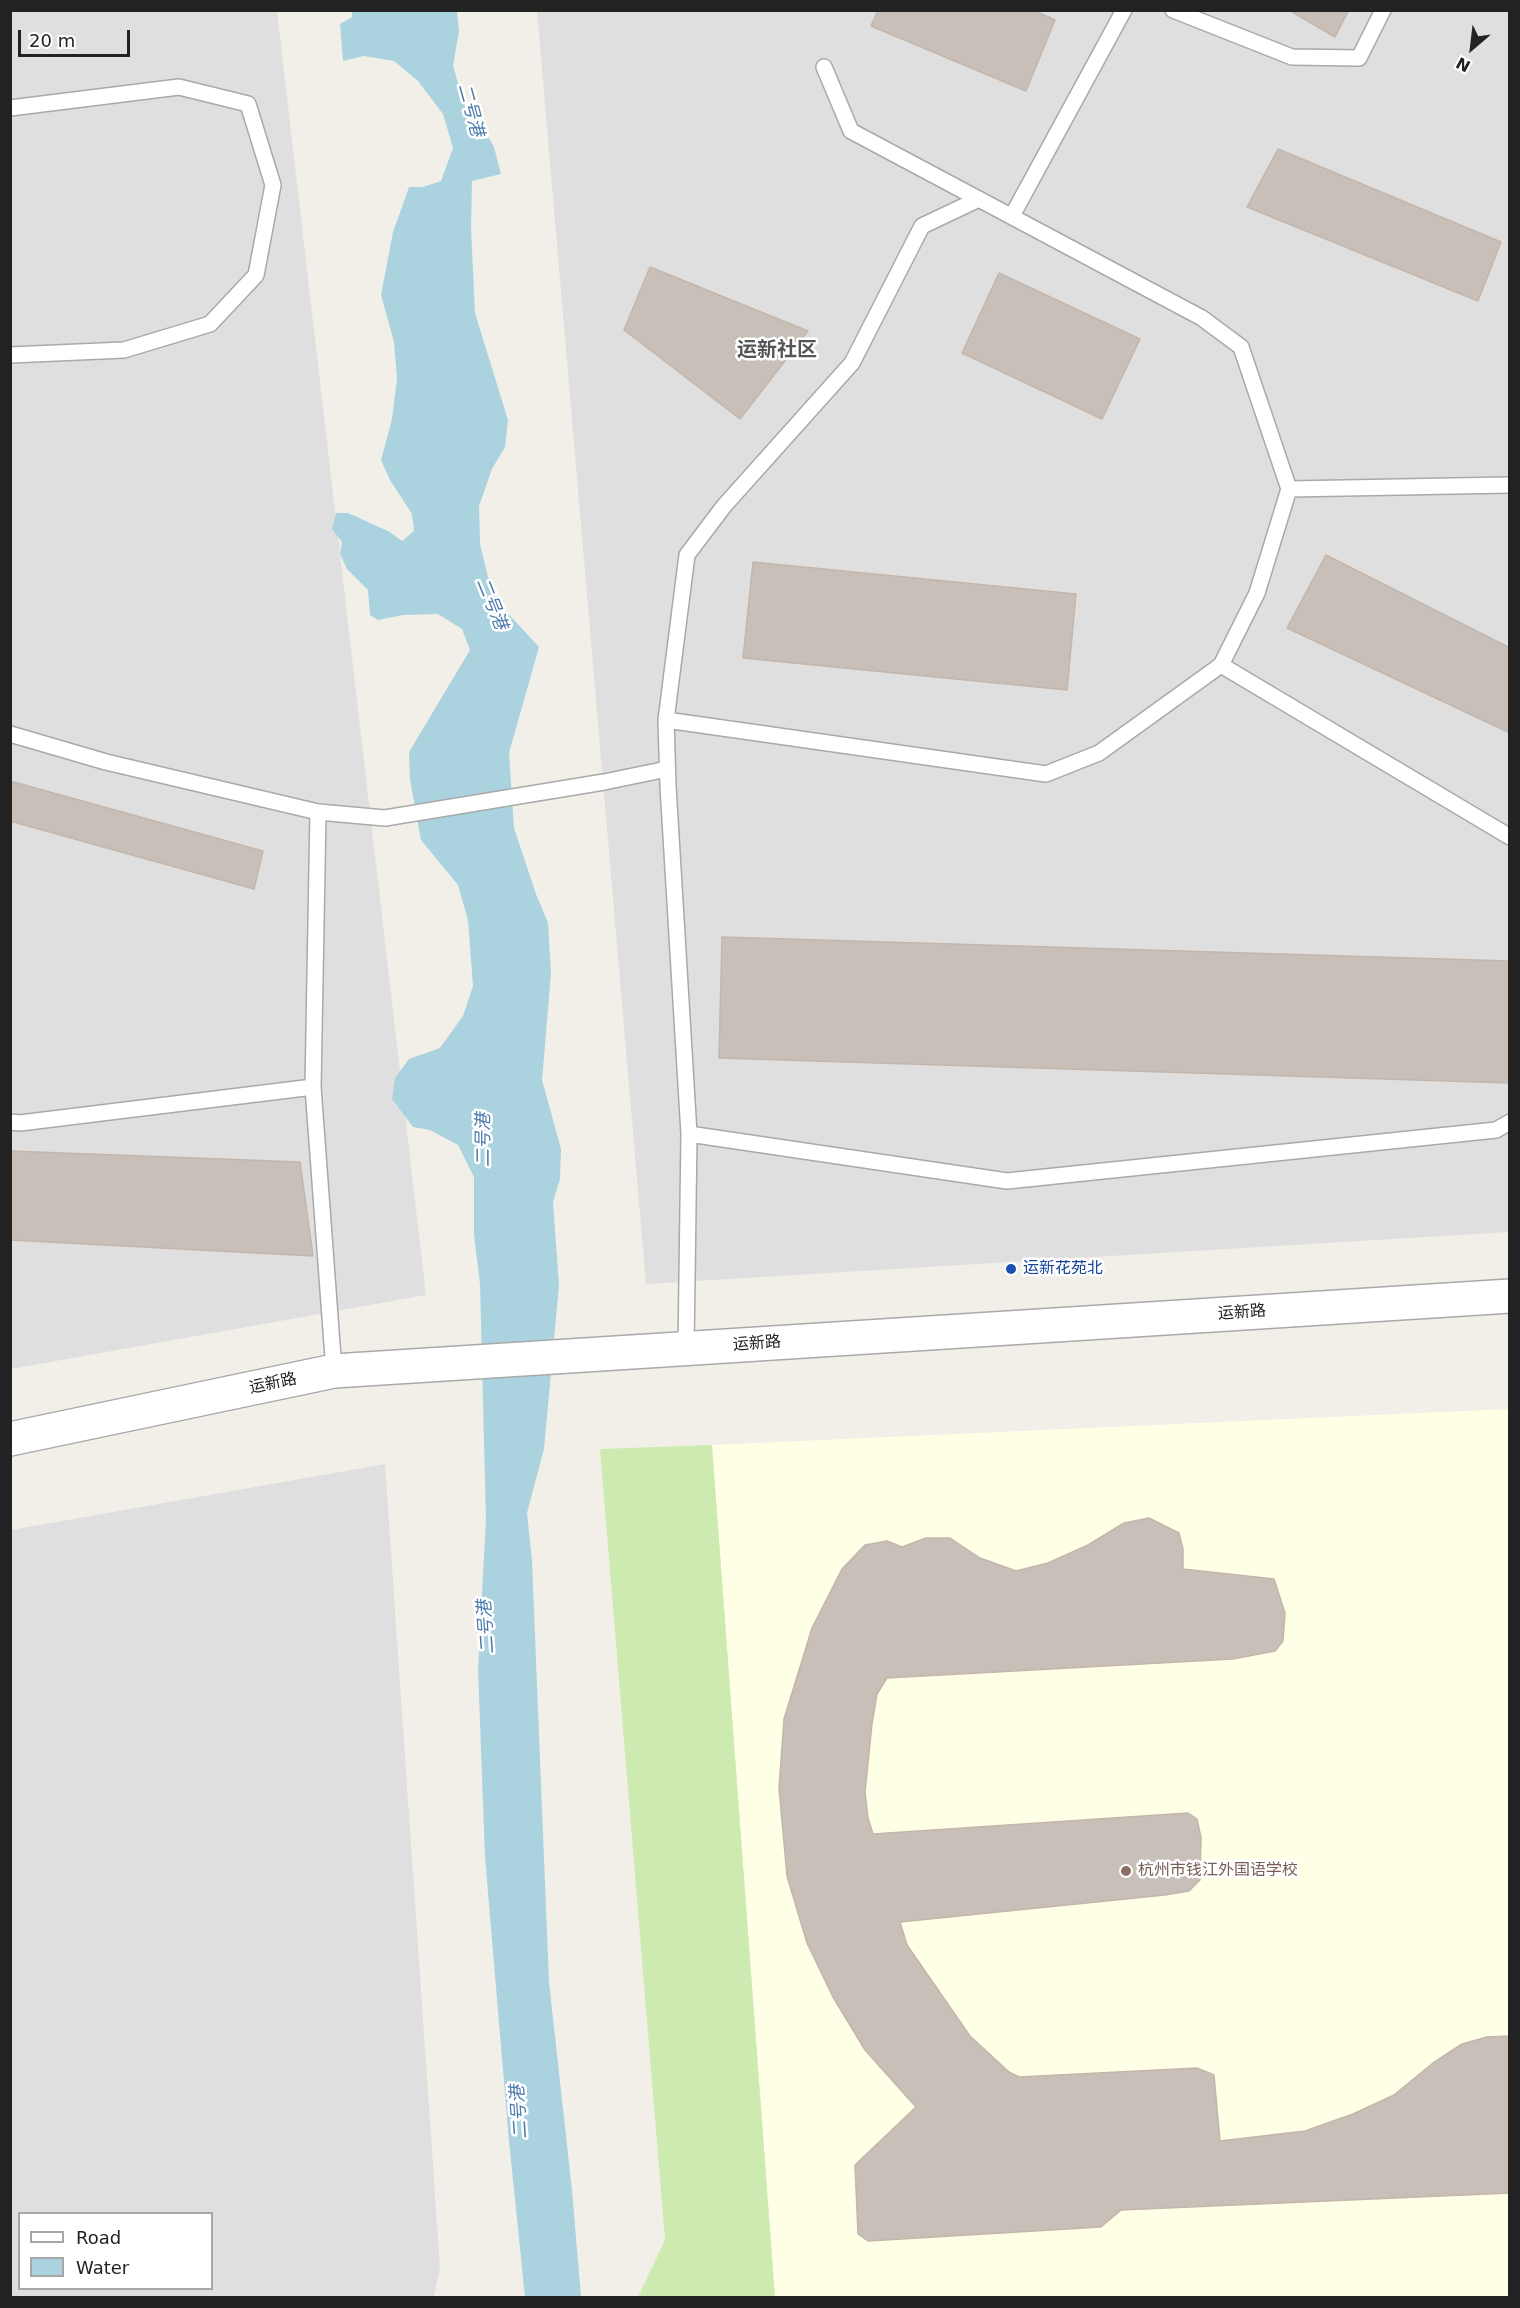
<!DOCTYPE html>
<meta charset="utf-8">
<style>
body{margin:0}
#map{position:relative;width:1520px;height:2308px;overflow:hidden;background:#f2efe9;font-family:"DejaVu Sans",sans-serif}
canvas{display:block}
.frame{position:absolute;inset:0;border:12px solid #222;pointer-events:none}
.legend{position:absolute;left:18px;top:2212px;width:195px;height:78px;box-sizing:border-box;background:#fff;border:2px solid #a7a7a7;margin:0;padding:8px 10px;list-style:none;font-size:18px;color:#222}
.legend li{display:flex;align-items:center;gap:12px;height:30px}
.legend b{width:30px;border:2px solid #a7a7a7}
.north{position:absolute;left:1442px;top:18px;width:60px;height:60px;-webkit-text-stroke:4px #fff;paint-order:stroke;rotate:208deg;font-size:16px;font-weight:700;line-height:24px;text-align:center;color:#222}
.north::after{content:'';display:block;margin:auto;width:21px;height:27px;background:#222;clip-path:polygon(50% 0,100% 100%,50% 72%,0 100%)}
.scale{position:absolute;left:18px;top:30px;width:112px;height:27px;box-sizing:border-box;border:3px solid #222;border-top:0;padding-left:8px;font-size:18px;line-height:21px;white-space:nowrap;color:#222;-webkit-text-stroke:4px #fff;paint-order:stroke}
</style>
<div id="map">
<canvas width="1520" height="2308"></canvas>
<div class="frame"></div>
<ul class="legend">
<li><b style="height:8px;background:#fff"></b>Road</li>
<li><b style="height:16px;background:#aad3df"></b>Water</li>
</ul>
<div class="north">N</div>
<div class="scale">20 m</div>
</div>
<script>
const g = document.querySelector('canvas').getContext('2d');
g.lineJoin = 'round';
function paint(path, color) { g.fillStyle = color; g.fill(path, 'evenodd'); }
const poly = rows => new Path2D(rows.map(r => 'M' + r).join(''));
function stroke(path, color, width, dash) { g.strokeStyle = color; g.lineWidth = width; g.lineCap = dash ? 'butt' : 'round'; g.setLineDash(dash || []); g.stroke(path); }
function drawText(font, color, halo, rows, align = 'center') {
  g.font = font + ' "DejaVu Sans","Noto Sans SC",sans-serif'; g.lineWidth = 5; g.setLineDash([]); g.textBaseline = 'middle'; g.strokeStyle = halo; g.fillStyle = color; for (const [text, x, y, turn = 0] of rows) {
    g.save(); g.translate(x, y); g.rotate((+turn || 0) * Math.PI / 180); g.textAlign = isNaN(turn) ? turn : align; if (halo) g.strokeText(text, 0, 0); g.fillText(text, 0, 0); g.restore();
  }
}
paint(poly([
 [11,11,277,11,426,1295,11,1369],
 [537,11,1509,11,1509,1232,646,1284],
 [385,1464,440,2268,434,2297,11,2297,11,1530],
 [20,2214,212,2214,212,2288,20,2288]
]), '#e0dfdf');
paint(poly([
 [1509,1409,1509,2297,775,2297,712,1445]
]), '#ffffe5');
paint(poly([
 [712,1445,775,2297,638,2297,665,2240,600,1449]
]), '#cdebb0');
paint(poly([
 [352,11,457,11,459,31,453,66,471,127,487,135,494,147,501,174,472,181,471,227,475,313,508,420,505,447,492,469,479,506,480,544,488,577,501,606,539,647,509,753,514,828,536,894,548,923,551,973,542,1080,561,1149,560,1179,553,1202,559,1285,544,1449,527,1513,532,1561,549,1982,572,2190,581,2297,525,2297,509,2141,485,1857,478,1669,486,1520,480,1284,474,1235,474,1177,458,1145,430,1130,413,1127,392,1099,395,1078,409,1059,440,1048,463,1016,473,986,468,920,458,885,421,840,410,780,409,752,470,650,462,629,438,614,403,615,378,620,370,615,368,590,347,569,340,554,342,542,332,529,336,513,348,513,390,532,402,541,414,531,412,514,390,480,381,460,392,419,397,379,394,342,381,295,393,232,409,187,423,187,441,181,453,148,443,114,418,81,394,61,364,56,343,61,340,24,352,17]
]), '#aad3df');
const building = poly([
 [878,10,1033,10,1055,20,1026,91,871,26,878,10],
 [1289,10,1349,10,1335,37,1289,10],
 [1278,149,1501,242,1478,301,1247,207,1278,149],
 [650,267,808,331,740,419,624,330,650,267],
 [999,273,1140,339,1102,419,962,353,999,273],
 [1326,555,1510,648,1510,733,1287,628,1326,555],
 [753,562,1076,594,1067,690,743,658,753,562],
 [10,781,263,851,254,889,10,821,10,781],
 [722,937,1510,961,1510,1083,719,1058,722,937],
 [10,1151,300,1162,313,1256,10,1240,10,1151],
 [1149,1518,1179,1533,1183,1549,1183,1569,1274,1579,1285,1613,1283,1641,1275,1651,1233,1659,887,1678,877,1694,872,1724,865,1792,868,1818,873,1834,1188,1813,1197,1819,1201,1838,1200,1880,1189,1891,1165,1895,900,1922,907,1945,970,2036,1009,2072,1019,2077,1197,2068,1214,2075,1220,2141,1305,2131,1353,2114,1394,2095,1433,2063,1462,2044,1487,2037,1510,2036,1510,2193,1121,2210,1101,2227,868,2241,858,2234,855,2165,916,2107,865,2050,833,1997,807,1943,787,1876,779,1788,784,1719,812,1628,842,1569,865,1545,887,1541,902,1547,926,1538,950,1538,980,1558,1016,1571,1048,1563,1088,1545,1124,1523,1149,1518]
]);
paint(building, '#c7bfb8');
stroke(building, '#c4b6ab', 1.5);
const service = poly([
 [1173,10,1292,57,1359,58,1383,10],
 [824,67,851,131,1202,318,1241,347,1289,489,1510,485],
 [10,108,179,87,248,104,273,185,256,275,210,324,124,350,10,355],
 [1012,216,1124,10],
 [1221,665,1510,837],
 [666,720,1046,774,1099,753,1221,665,1257,593,1289,489],
 [10,734,106,762,318,812,385,818,604,782,667,769],
 [318,812,313,1087,334,1371],
 [10,1122,20,1123,313,1087],
 [689,1134,1007,1181,1496,1130,1510,1122],
 [686,1349,689,1134,668,786,666,720,687,555,724,506,852,363,922,226,979,199]
]);
const tertiary = poly([
 [10,1439,334,1371,1510,1296]
]);
stroke(service, '#a9a9a9', 18);
stroke(tertiary, '#a9a9a9', 36);
stroke(service, '#fff', 15);
stroke(tertiary, '#fff', 33);
for (const [x, y, r, color] of [
 [1011,1269,6,"#1a4fb4"],
 [1126,1871,6,"#8d6e63"]
]) { const dot = new Path2D(); dot.arc(x, y, r, 0, 2 * Math.PI); g.fillStyle = color; g.fill(dot); stroke(dot, '#fff', 2); }
drawText('16px', '#164399', '#fff', [
 ["运新花苑北",1023,1269]
], 'left');
drawText('16px', '#222', '#fff', [
 ["运新路",1242,1313,-4],
 ["运新路",757,1344,-4],
 ["运新路",273,1384,-12]
]);
drawText('16px', '#785e54', '#fff', [
 ["杭州市钱江外国语学校",1138,1871]
], 'left');
drawText('italic 18px', '#4a7aab', '#fff', [
 ["二号港",470,110,75],
 ["二号港",491,604,68],
 ["二号港",484,1140,-90],
 ["二号港",487,1627,-94],
 ["二号港",520,2112,-94]
]);
drawText('bold 20px', '#555', '#fff', [
 ["运新社区",777,351]
]);
</script>
